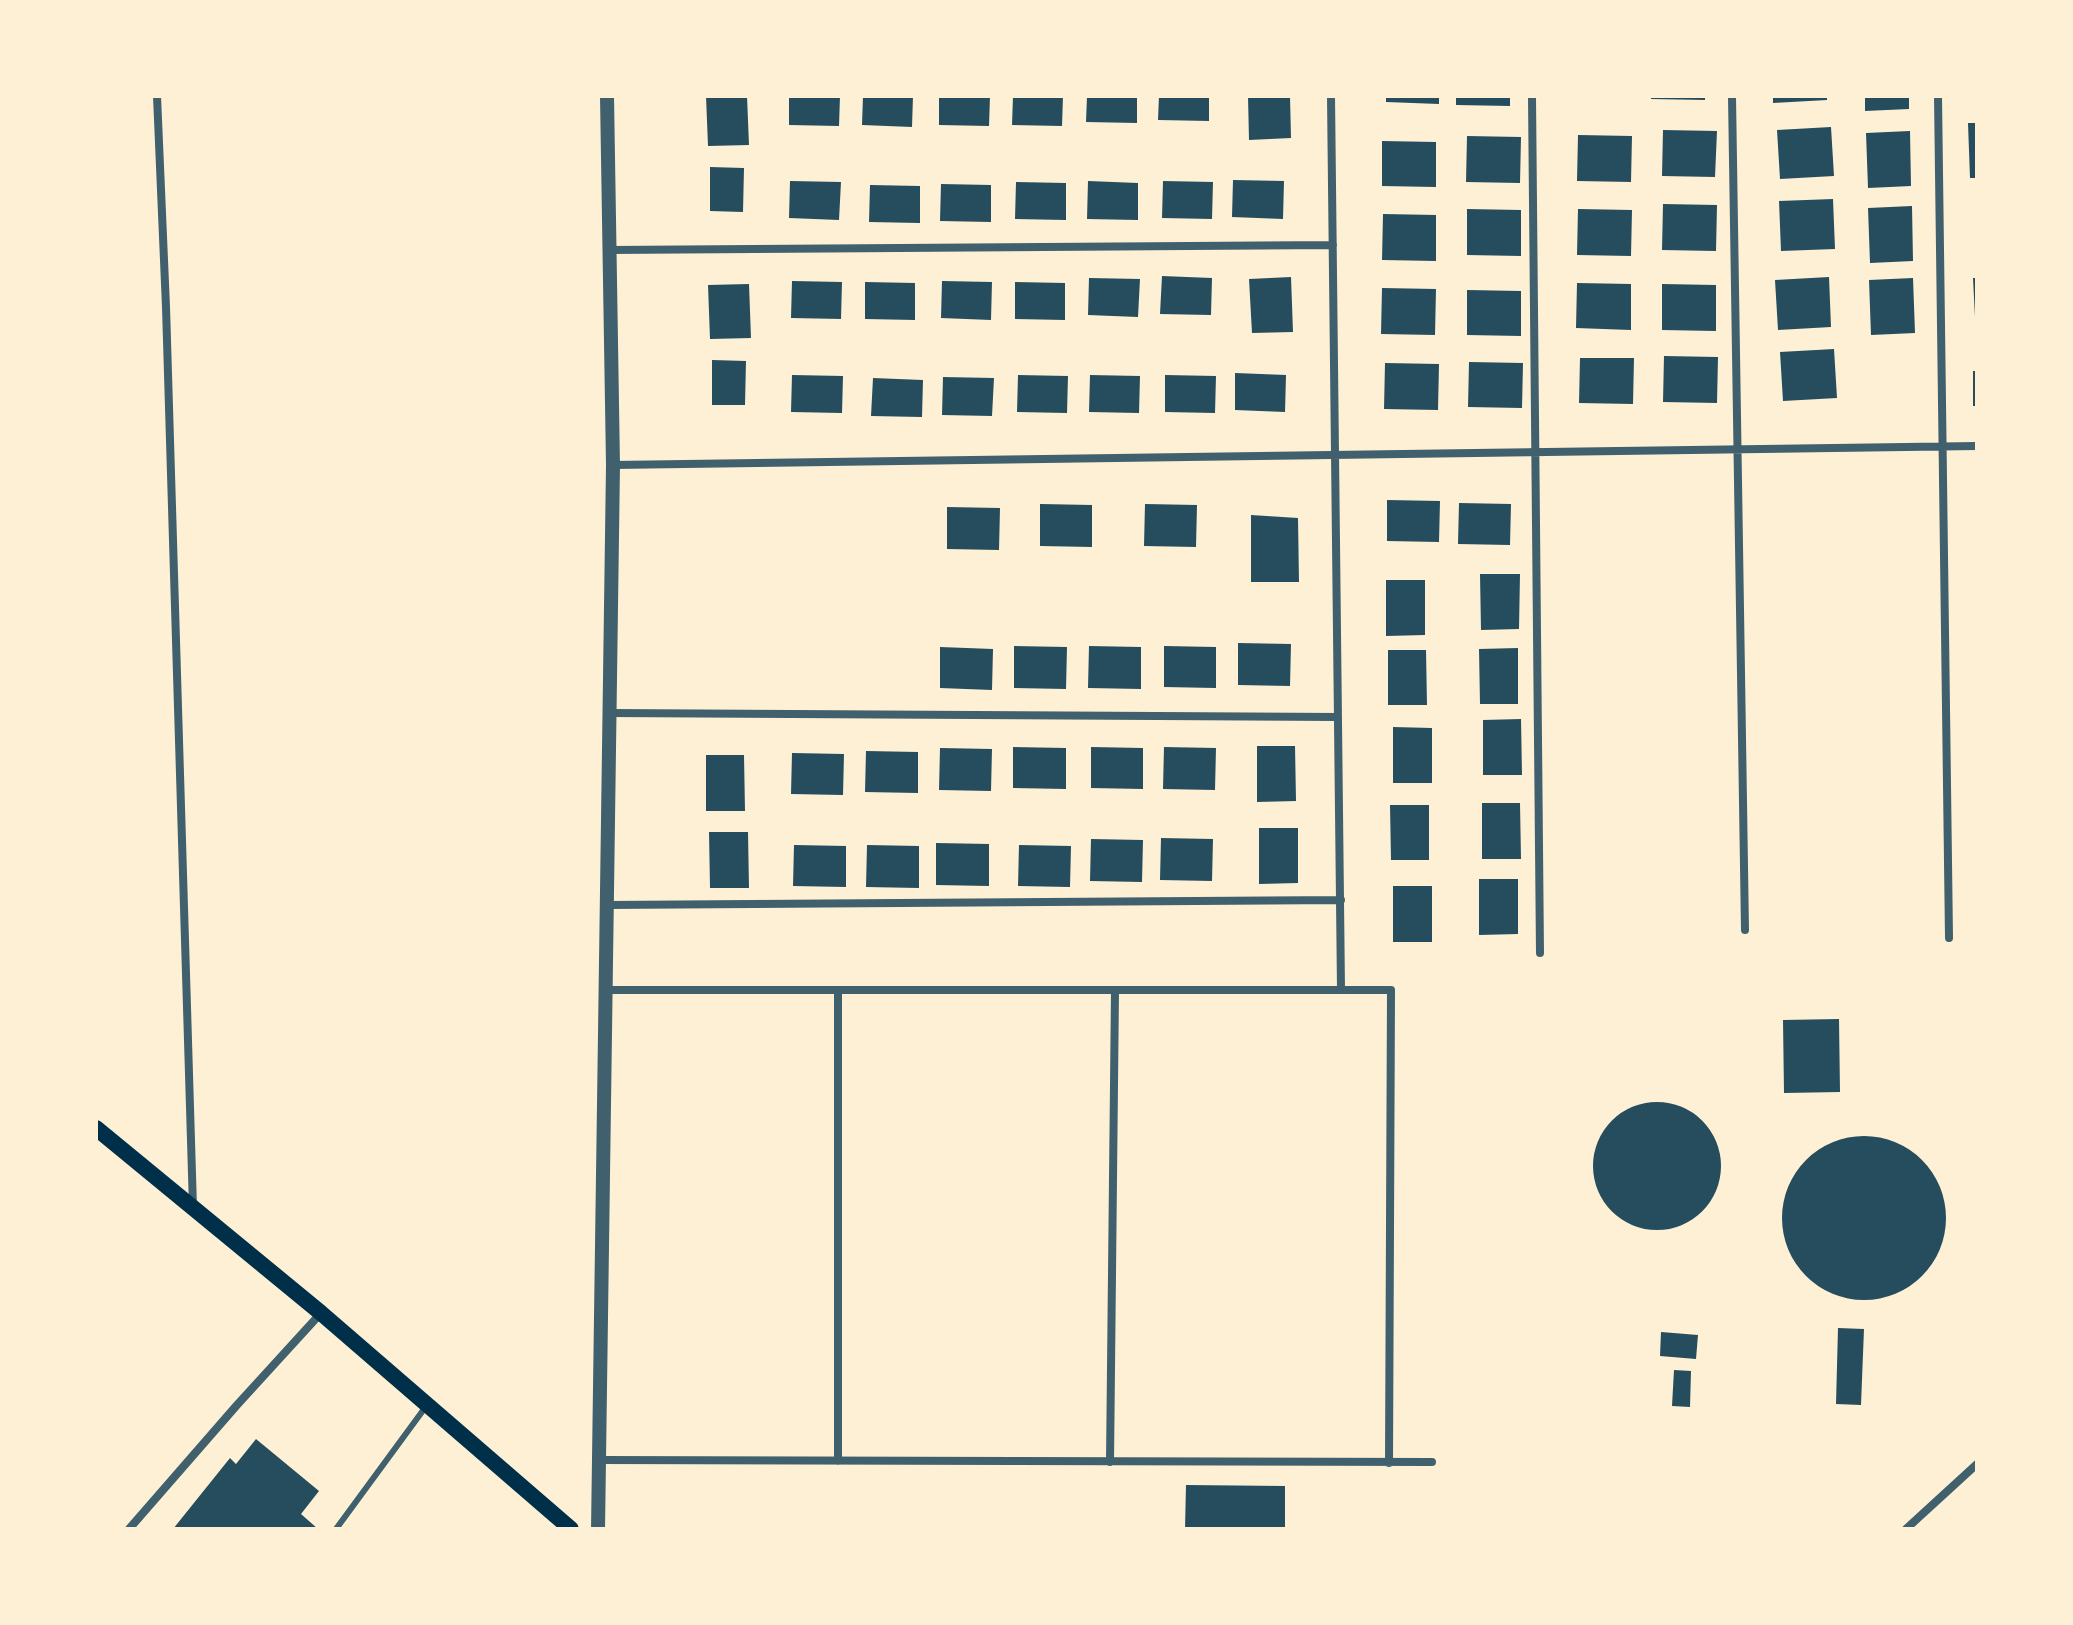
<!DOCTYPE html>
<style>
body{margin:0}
#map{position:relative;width:2073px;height:1625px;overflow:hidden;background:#fdf0d5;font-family:"Roboto Condensed",sans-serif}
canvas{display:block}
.frame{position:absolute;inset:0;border:98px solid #fdf0d5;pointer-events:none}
</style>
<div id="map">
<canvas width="2073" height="1625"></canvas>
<div class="frame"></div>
</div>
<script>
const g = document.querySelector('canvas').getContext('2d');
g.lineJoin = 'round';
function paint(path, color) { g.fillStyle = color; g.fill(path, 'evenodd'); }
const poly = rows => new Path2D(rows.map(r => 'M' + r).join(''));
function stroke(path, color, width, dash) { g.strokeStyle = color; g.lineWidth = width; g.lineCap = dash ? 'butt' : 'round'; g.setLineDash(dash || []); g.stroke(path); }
paint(poly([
 [706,96,747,96,749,145,708,146],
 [789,96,840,96,839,126,789,125],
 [863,96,913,96,912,127,862,125],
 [939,96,990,96,989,126,939,125],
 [1013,96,1063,96,1062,126,1012,125],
 [1087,96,1137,96,1137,123,1086,122],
 [1159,96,1209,96,1209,121,1158,120],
 [1248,96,1290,96,1291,138,1249,140],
 [1386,96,1439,96,1439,104,1386,102],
 [1456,96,1510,96,1510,106,1456,105],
 [1651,96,1705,96,1705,100,1651,99],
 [1773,96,1827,96,1827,100,1773,103],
 [1865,96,1909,96,1909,109,1865,111],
 [1968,123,1977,123,1977,178,1970,178],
 [1831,127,1834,176,1780,179,1777,130],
 [1663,130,1717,131,1715,177,1662,176],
 [1910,131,1911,186,1868,188,1866,133],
 [1578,135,1632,136,1631,182,1577,181],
 [1467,136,1521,137,1520,183,1466,182],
 [1382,141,1436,142,1436,187,1382,186],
 [710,167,744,168,743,212,710,211],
 [1233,180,1284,181,1283,219,1232,217],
 [790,181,841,182,839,220,789,218],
 [1088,181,1138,183,1138,220,1087,219],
 [1163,181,1213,182,1212,219,1162,218],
 [1016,182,1066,183,1066,220,1015,219],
 [941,184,991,185,991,222,940,221],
 [870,185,920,186,920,223,869,222],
 [1833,199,1835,249,1781,251,1779,201],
 [1663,204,1717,205,1716,251,1662,250],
 [1912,206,1913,261,1870,263,1868,208],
 [1467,209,1521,210,1521,256,1467,255],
 [1578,209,1632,210,1631,256,1577,255],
 [1383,214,1436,215,1436,261,1382,260],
 [1162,276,1212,278,1211,315,1160,314],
 [1291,277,1293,332,1252,333,1249,279],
 [1829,277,1831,327,1778,330,1775,280],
 [1089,278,1140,279,1138,317,1088,315],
 [1913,278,1915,333,1871,335,1869,280],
 [1973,278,1977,278,1977,317,1975,317],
 [792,281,842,282,841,319,791,318],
 [942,281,992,282,991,320,941,318],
 [865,282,915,283,915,320,865,319],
 [1015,282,1065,283,1065,320,1015,319],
 [1577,283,1631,284,1631,330,1576,328],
 [749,284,751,338,710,339,708,285],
 [1662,284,1716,285,1716,331,1662,330],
 [1382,288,1436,289,1435,335,1381,334],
 [1467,290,1521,291,1521,336,1467,335],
 [1834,349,1837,398,1783,401,1780,352],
 [1664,356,1718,357,1717,403,1663,402],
 [1580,358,1634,358,1633,404,1579,403],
 [712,360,746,361,745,405,712,405],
 [1469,362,1523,363,1522,408,1468,407],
 [1385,363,1439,364,1438,410,1384,409],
 [1973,371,1977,371,1977,406,1973,406],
 [1235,373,1286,375,1285,412,1235,410],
 [792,375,843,376,842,413,791,412],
 [1018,375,1068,376,1067,413,1017,412],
 [1090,375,1140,376,1139,413,1089,412],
 [1165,375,1216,376,1215,413,1165,412],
 [943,377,994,378,992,416,942,415],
 [873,378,923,380,922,417,871,416],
 [1387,500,1440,501,1439,542,1387,541],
 [1459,503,1511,504,1510,545,1458,544],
 [1040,504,1092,505,1092,547,1040,546],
 [1145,504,1197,505,1196,547,1144,546],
 [947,507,1000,508,999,550,947,549],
 [1251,515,1298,518,1299,582,1251,582],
 [1480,574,1520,574,1519,629,1481,630],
 [1386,580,1425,580,1425,635,1386,636],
 [1238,643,1291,644,1290,686,1238,685],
 [1014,646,1067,647,1066,689,1014,688],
 [1089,646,1141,647,1141,689,1088,688],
 [1164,646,1216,647,1216,688,1164,687],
 [940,647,993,649,992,690,940,688],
 [1518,648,1518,704,1480,704,1479,649],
 [1388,650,1426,650,1427,705,1388,705],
 [1521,719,1522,775,1483,775,1483,720],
 [1393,727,1432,728,1432,783,1393,783],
 [1257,746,1295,746,1296,801,1257,802],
 [1013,747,1066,748,1066,789,1013,788],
 [1091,747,1143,748,1143,789,1091,788],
 [1164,747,1216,748,1215,790,1163,789],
 [940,748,992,749,991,791,939,790],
 [866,751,918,752,918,793,865,792],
 [792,753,844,754,843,795,791,794],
 [706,755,744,755,745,811,706,811],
 [1482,803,1520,803,1521,859,1482,859],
 [1390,805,1429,805,1429,860,1391,860],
 [1259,828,1298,828,1298,883,1259,884],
 [709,832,748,832,749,888,710,888],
 [1161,838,1213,839,1212,881,1160,880],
 [1091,839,1143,840,1142,882,1090,881],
 [936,843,989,844,989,886,936,885],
 [794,845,846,846,846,887,793,886],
 [867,845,919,846,919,888,866,887],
 [1019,845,1071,846,1070,887,1018,886],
 [1479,879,1518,879,1518,934,1479,935],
 [1393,886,1432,886,1432,942,1393,942],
 [1839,1019,1840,1092,1784,1093,1783,1020],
 '1593 1166a64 64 0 1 1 128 0a64 64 0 1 1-128 0Z',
 '1782 1218a82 82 0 1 1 164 0a82 82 0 1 1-164 0Z',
 [1838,1328,1864,1329,1861,1405,1836,1404],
 [1661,1332,1698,1335,1696,1359,1660,1356],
 [1674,1370,1691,1371,1690,1407,1672,1406],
 [256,1439,319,1491,301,1514,318,1529,173,1529,230,1458,236,1464],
 [1186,1485,1285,1486,1285,1529,1185,1529]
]), '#264d5e');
stroke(poly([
 [336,1529,427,1405]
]), '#3f606c', 6);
stroke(poly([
 [157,96,166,307,193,1207],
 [1331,96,1341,989],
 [1532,96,1540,953],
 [1732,96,1745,930],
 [1938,96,1949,938],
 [609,250,1333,245],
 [613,465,1977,446],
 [609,713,1338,717],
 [606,905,1341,900],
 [605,990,1391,990,1389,1463],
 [599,1460,1432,1462],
 [838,1461,838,990],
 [1110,1462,1115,990],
 [129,1529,237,1405,321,1313],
 [1906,1529,1977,1464]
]), '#3f606c', 8);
stroke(poly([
 [598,1529,613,465,607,96]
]), '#3f606c', 14);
stroke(poly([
 [96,1128,321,1313,571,1529]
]), '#003049', 16);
</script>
